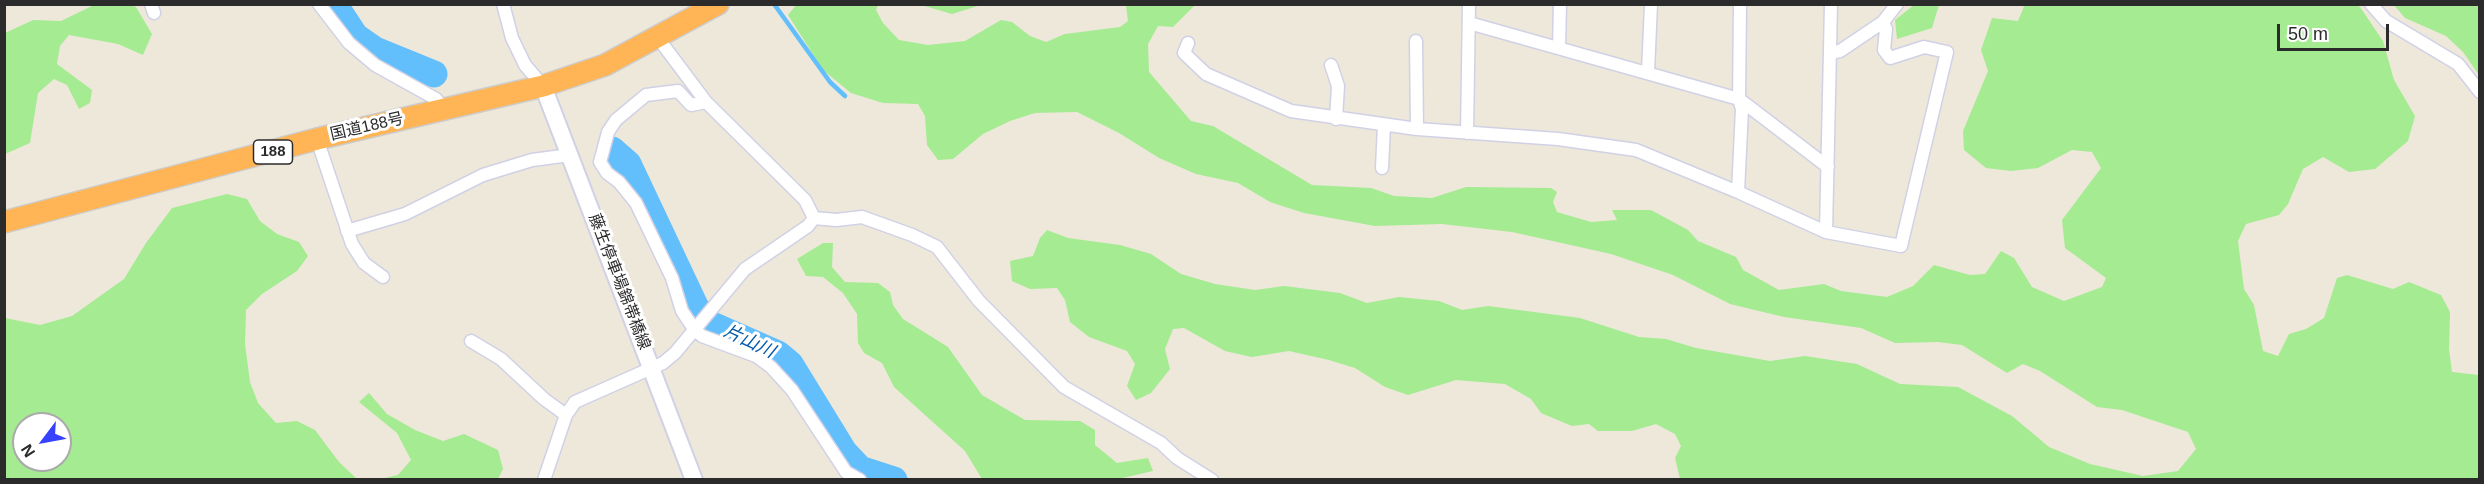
<!DOCTYPE html>
<meta charset="utf-8">
<style>
body{margin:0}
#map{position:relative;width:2484px;height:484px;overflow:hidden;background:#eee8db;font-family:Arial,sans-serif}
canvas{display:block}
.frame{position:absolute;inset:0;border:6px solid #2b2b2b;pointer-events:none}
.north{position:absolute;left:12px;top:412px;width:60px;height:60px;box-sizing:border-box;background:#fff;border:2px solid #aaa;border-radius:50%;rotate:238deg;font-size:16px;font-weight:700;line-height:24px;text-align:center;color:#2b2b2b}
.north::after{content:'';display:block;margin:auto;width:21px;height:27px;background:#3742ff;clip-path:polygon(50% 0,100% 100%,50% 72%,0 100%)}
.scale{position:absolute;left:2277px;top:24px;width:112px;height:27px;box-sizing:border-box;border:3px solid #2b2b2b;border-top:0;padding-left:8px;font-size:18px;line-height:21px;white-space:nowrap;color:#2b2b2b;-webkit-text-stroke:4px #fff;paint-order:stroke}
</style>
<div id="map">
<canvas width="2484" height="484"></canvas>
<div class="frame"></div>
<div class="north">N</div>
<div class="scale">50 m</div>
</div>
<script>
const g = document.querySelector('canvas').getContext('2d');
g.lineJoin = 'round';
function paint(path, color) { g.fillStyle = color; g.fill(path, 'evenodd'); }
const poly = rows => new Path2D(rows.map(r => 'M' + r).join(''));
function stroke(path, color, width, dash) { g.strokeStyle = color; g.lineWidth = width; g.lineCap = dash ? 'butt' : 'round'; g.setLineDash(dash || []); g.stroke(path); }
function drawText(font, color, halo, rows, align = 'center') {
  g.font = font + ' Arial,"Noto Sans JP",sans-serif'; g.lineWidth = 6; g.setLineDash([]); g.textBaseline = 'middle'; g.strokeStyle = halo; g.fillStyle = color; for (const [text, x, y, turn = 0] of rows) {
    g.save(); g.translate(x, y); g.rotate((+turn || 0) * Math.PI / 180); g.textAlign = isNaN(turn) ? turn : align; if (halo) g.strokeText(text, 0, 0); g.fillText(text, 0, 0); g.restore();
  }
}
paint(poly([
 [2025,4,2354,4,2360,7,2383,41,2394,80,2415,116,2408,141,2375,169,2349,172,2323,157,2303,169,2288,204,2279,215,2246,224,2238,241,2244,289,2254,305,2263,351,2278,356,2289,334,2306,329,2324,318,2337,278,2347,275,2393,289,2409,282,2441,295,2450,312,2449,349,2452,372,2479,375,2479,479,1680,479,1675,458,1681,446,1675,434,1656,424,1632,431,1598,431,1589,424,1572,426,1541,413,1531,399,1505,384,1456,380,1408,395,1385,387,1355,368,1329,360,1289,351,1252,357,1225,351,1184,328,1173,329,1165,349,1170,369,1151,393,1136,400,1127,386,1135,364,1127,351,1089,337,1070,322,1065,300,1057,288,1030,289,1012,281,1010,261,1033,256,1040,238,1047,230,1068,238,1120,245,1151,254,1181,274,1215,284,1255,290,1284,286,1340,293,1367,303,1399,297,1439,301,1462,310,1488,306,1580,318,1639,337,1666,339,1696,348,1770,361,1805,356,1857,364,1900,384,1958,387,2012,416,2049,447,2090,464,2143,476,2178,471,2196,449,2188,432,2122,410,2097,407,2040,371,2023,364,2007,373,1962,345,1938,342,1895,343,1861,328,1784,317,1730,304,1673,275,1611,254,1512,232,1442,224,1375,226,1304,213,1270,202,1238,183,1196,174,1159,158,1119,133,1077,112,1035,113,1010,121,983,134,953,159,938,160,927,145,925,116,918,104,883,103,851,93,823,70,788,15,796,5,878,5,876,10,883,23,899,40,928,45,965,41,1001,20,1012,22,1030,36,1046,42,1065,34,1120,27,1128,21,1126,5,1195,5,1173,27,1158,26,1148,44,1149,72,1191,121,1213,126,1312,185,1371,188,1394,196,1432,198,1466,187,1551,188,1557,192,1553,202,1557,212,1591,222,1617,220,1612,210,1651,210,1688,230,1698,241,1736,257,1743,270,1779,290,1824,284,1841,291,1887,297,1913,286,1934,265,1970,275,1985,274,2001,251,2014,258,2032,287,2064,301,2102,287,2106,278,2065,248,2062,220,2101,168,2092,152,2072,150,2038,168,2011,171,1986,168,1964,150,1963,131,1988,71,1981,50,1992,18,2018,21],
 [131,5,136,7,152,34,143,55,118,44,69,35,60,46,57,64,92,90,90,103,79,109,67,85,54,79,38,93,30,143,5,154,5,33,33,20,61,21,94,5],
 [921,5,981,5,952,14],
 [1914,5,1939,5,1932,28,1897,39,1895,20],
 [2394,5,2479,5,2479,75,2463,52,2446,36,2405,18],
 [227,194,247,199,260,221,277,234,299,242,308,256,297,271,262,294,246,310,245,344,250,382,258,403,276,423,297,421,315,430,339,462,357,479,5,479,5,318,40,325,72,316,124,279,146,243,172,208],
 [24,424,60,424,60,460,24,460],
 [823,243,833,243,832,267,845,282,878,283,890,292,893,305,903,319,948,347,982,395,1025,420,1080,421,1095,430,1095,445,1117,463,1148,458,1153,471,1118,479,982,479,965,451,894,387,882,363,864,353,858,343,857,314,843,293,823,277,806,276,797,259],
 [369,393,387,414,415,430,443,441,464,434,498,450,503,469,498,479,380,479,398,475,411,460,397,433,359,402]
]), '#a4eb91');
stroke(poly([
 [774,4,830,82,845,96]
]), '#62bffc', 4.5);
stroke(poly([
 [334,4,355,36,375,50,434,74],
 [612,150,628,164,696,308,710,324,778,354,790,364,844,452,860,469,894,480]
]), '#62bffc', 27);
const street = poly([
 [151,4,154,13],
 [319,4,349,43,375,65,436,99,444,109],
 [503,4,512,38,525,65,543,86],
 [2371,4,2386,21,2458,64,2480,92],
 [1469,23,1739,99,1828,167],
 [658,38,706,102,805,200,814,218,836,220,862,217,912,235,937,247,979,301,1064,387,1161,443,1177,458,1212,480],
 [1416,41,1417,129],
 [1188,43,1184,53,1206,74,1291,111,1417,129,1558,139,1636,150,1738,192,1826,232,1901,246,1947,52,1924,47,1890,58,1884,50,1886,29,1883,22],
 [1559,47,1560,4],
 [1830,53,1840,51,1883,22,1897,4],
 [1331,65,1338,86,1336,119],
 [1648,72,1651,4],
 [706,102,691,105,678,91,646,95,616,120,608,132,600,162,607,173,619,182,636,203,672,278,682,311,694,329,702,336,756,356,771,367,792,390,846,472,860,480],
 [1467,133,1469,4],
 [317,139,352,244,364,263,383,277],
 [1382,168,1384,125],
 [1738,192,1742,109,1739,99,1740,4],
 [347,231,405,214,483,175,532,160,570,155],
 [1826,232,1831,4],
 [471,341,501,359,544,399,566,415],
 [544,480,566,415,575,402,663,363,675,353,745,269,808,226,814,218]
]);
const secondary = poly([
 [543,86,694,480]
]);
const highway = poly([
 [4,222,317,139,543,86,605,65,718,4]
]);
stroke(street, '#d0d1e5', 15);
stroke(secondary, '#d0d1e5', 20);
stroke(highway, '#ccc', 24);
stroke(street, '#fff', 12);
stroke(secondary, '#fff', 16);
stroke(highway, '#ffb555', 21);
for (const [x, y, w] of [
 [273,152,39]
]) { const box = new Path2D(); box.roundRect(x - w / 2, y - 12, w, 24, 4.5); g.fillStyle = '#fff'; g.fill(box); stroke(box, '#2b2b2b', 1.5); }
drawText('bold 15px', '#2b2b2b', null, [
 ["188",273,152]
]);
drawText('16px', '#2b2b2b', '#fff', [
 ["国道188号",367,127,-13],
 ["藤生停車場錦帯橋線",619,282,69]
]);
drawText('italic 18px', '#0059a9', '#fff', [
 ["片山川",749,342,25]
]);
</script>
